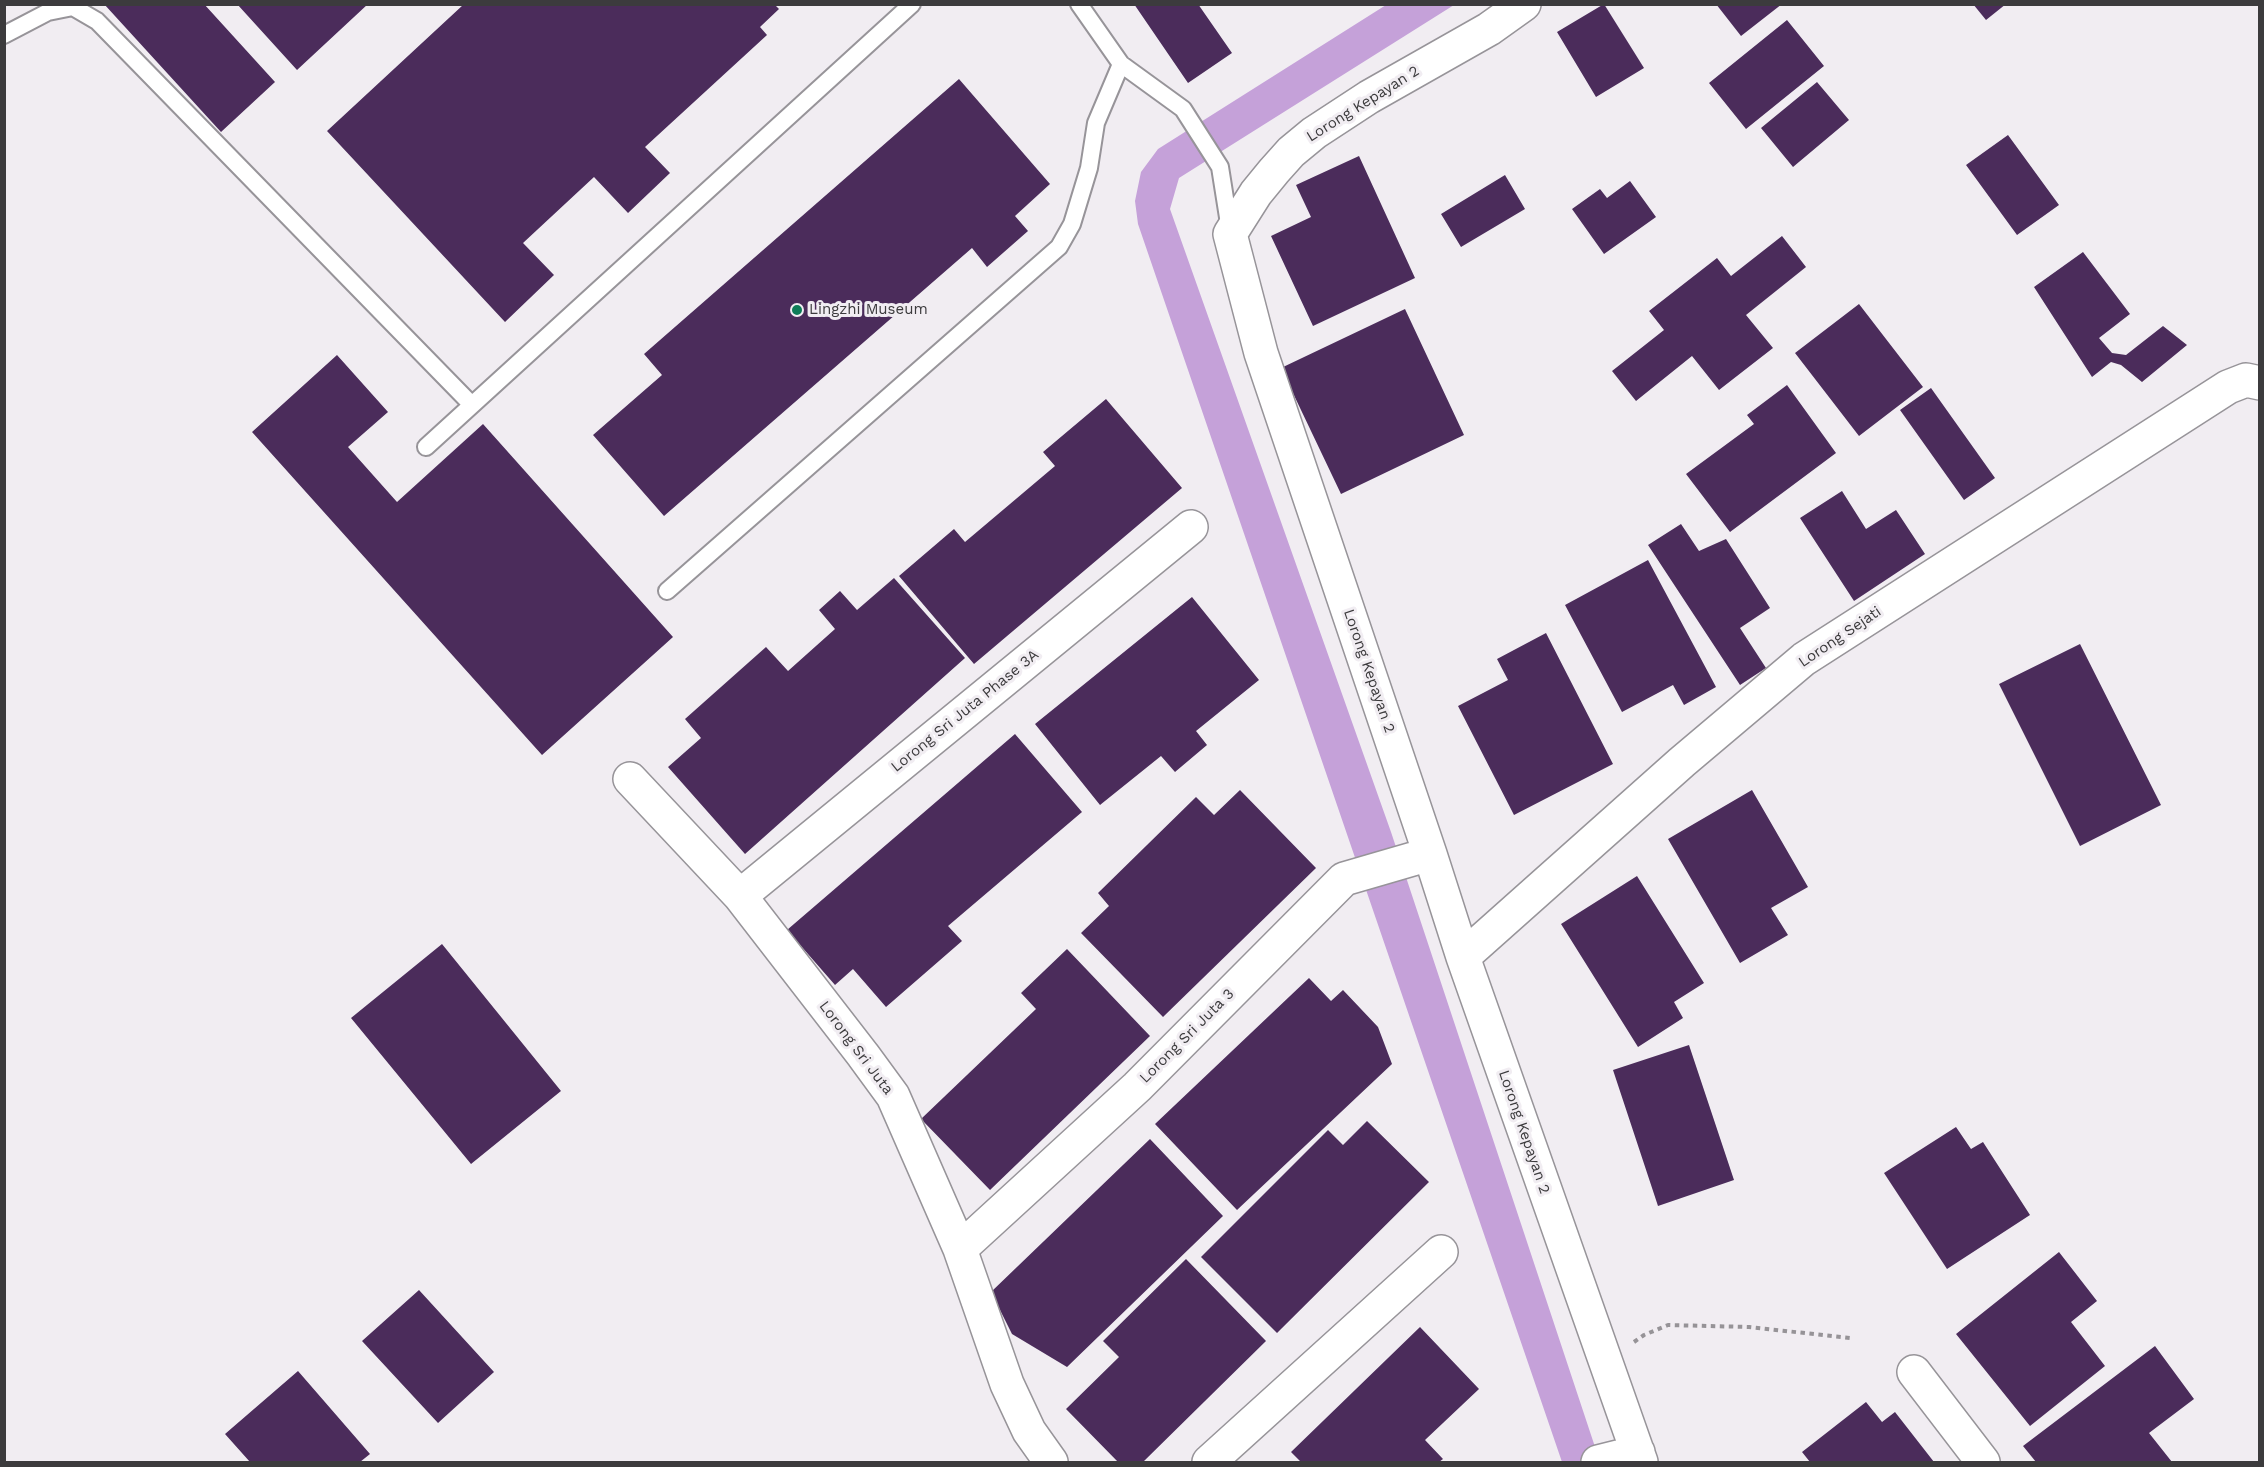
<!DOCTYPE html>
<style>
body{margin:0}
#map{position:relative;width:2264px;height:1467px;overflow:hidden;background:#f1edf2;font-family:"Work Sans",sans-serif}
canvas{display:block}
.frame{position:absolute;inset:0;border:6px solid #3c3b3d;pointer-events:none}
</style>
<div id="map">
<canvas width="2264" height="1467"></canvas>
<div class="frame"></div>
</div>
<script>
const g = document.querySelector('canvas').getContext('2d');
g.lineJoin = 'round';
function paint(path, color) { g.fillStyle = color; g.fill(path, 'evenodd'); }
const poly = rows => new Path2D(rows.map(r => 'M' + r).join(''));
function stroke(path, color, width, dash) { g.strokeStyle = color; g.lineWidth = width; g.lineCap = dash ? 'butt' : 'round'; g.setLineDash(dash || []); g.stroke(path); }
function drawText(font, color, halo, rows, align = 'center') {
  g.font = font + ' "Work Sans",sans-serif'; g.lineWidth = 6; g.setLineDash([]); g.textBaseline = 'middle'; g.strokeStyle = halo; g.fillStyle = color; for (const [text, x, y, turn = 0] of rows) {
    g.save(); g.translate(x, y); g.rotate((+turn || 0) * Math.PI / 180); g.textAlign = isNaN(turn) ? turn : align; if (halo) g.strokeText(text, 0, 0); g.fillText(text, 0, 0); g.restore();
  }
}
paint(poly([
 [1386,5,1454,5,1179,178,1170,209,1391,832,1600,1462,1562,1462,1138,224,1135,201,1141,172,1158,149]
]), '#c5a1d9');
paint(poly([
 [104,4,204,4,275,82,221,132],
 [237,4,368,4,297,70],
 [1134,4,1198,4,1232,53,1188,83],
 [1604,4,1644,68,1596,97,1557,32],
 [1716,4,1782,4,1741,36],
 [1973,4,2006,4,1986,20],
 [463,5,775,5,779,9,760,27,767,35,645,147,670,173,628,213,594,177,523,243,554,275,505,322,327,131],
 [1787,20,1824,66,1746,129,1709,83],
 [959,79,1050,184,1015,216,1028,231,987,267,972,248,664,516,593,435,662,375,644,354],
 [1817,82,1849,120,1793,167,1761,128],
 [2008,135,2059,205,2017,235,1966,165],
 [1359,156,1415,278,1313,326,1271,236,1311,217,1296,185],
 [1505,175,1525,209,1461,247,1441,214],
 [1630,181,1656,217,1604,254,1572,209,1600,189,1607,198],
 [1782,236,1806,267,1746,315,1773,348,1719,390,1692,356,1636,401,1612,371,1664,330,1649,311,1717,258,1731,276],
 [2083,252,2130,314,2099,338,2112,353,2126,355,2163,326,2187,345,2142,382,2121,365,2111,362,2092,377,2034,287],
 [1859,304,1923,387,1859,436,1795,353],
 [1405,309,1464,435,1341,494,1281,368],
 [337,355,388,412,348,447,397,502,483,424,673,637,542,755,252,432],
 [1787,385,1836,453,1730,532,1686,474,1754,424,1747,415],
 [1931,388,1995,478,1964,500,1900,410],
 [1106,399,1182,488,974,664,899,576,954,529,965,542,1055,466,1043,452],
 [1842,491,1866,529,1896,510,1925,554,1854,601,1800,518],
 [1681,524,1699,551,1726,539,1770,608,1740,628,1766,668,1740,685,1648,545],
 [1648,560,1716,687,1684,705,1673,685,1622,712,1565,605],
 [894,578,965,658,745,854,668,767,701,738,685,719,766,647,788,671,835,629,819,610,840,591,857,610],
 [1192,597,1259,680,1196,731,1207,745,1175,772,1161,756,1100,805,1035,724],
 [1546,633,1613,764,1514,815,1458,706,1508,680,1497,659],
 [2080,644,2161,805,2080,846,1999,684],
 [1015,734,1082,812,948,926,962,941,886,1007,853,969,835,985,787,930],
 [1240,790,1316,868,1163,1017,1081,933,1109,906,1098,893,1196,797,1214,815],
 [1752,790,1808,887,1771,908,1788,935,1740,963,1668,839],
 [1637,876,1704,983,1674,1002,1683,1018,1638,1047,1561,924],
 [442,944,561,1091,471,1164,351,1018],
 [1067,949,1150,1036,990,1190,921,1119,1036,1009,1021,993],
 [1309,978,1331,1001,1343,990,1378,1027,1392,1064,1237,1210,1155,1124],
 [1689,1045,1734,1180,1658,1206,1613,1070],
 [1367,1121,1429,1182,1277,1333,1201,1257,1328,1130,1343,1145],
 [1956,1127,1971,1149,1983,1142,2030,1215,1947,1269,1884,1173],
 [1150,1139,1223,1216,1067,1367,1012,1334,991,1292],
 [2059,1252,2097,1301,2071,1322,2105,1366,2030,1426,1956,1334],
 [1186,1259,1266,1341,1143,1462,1118,1462,1066,1409,1119,1357,1103,1341],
 [419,1290,494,1372,438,1423,362,1341],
 [1420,1327,1479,1389,1425,1440,1443,1459,1439,1462,1301,1462,1291,1452],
 [2155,1346,2194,1399,2149,1433,2172,1462,2036,1462,2023,1446],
 [298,1371,370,1454,360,1462,250,1462,225,1434],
 [1866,1402,1882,1422,1895,1412,1934,1462,1810,1462,1802,1452]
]), '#4b2c5b');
const service = poly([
 [1079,4,1121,64,1183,109,1220,167,1230,230],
 [4,35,48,12,73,7,97,21,472,405],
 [426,447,912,4],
 [667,591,1059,247,1072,224,1089,168,1096,123,1121,64]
]);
const minor = poly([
 [1524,4,1489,29,1369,97,1314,133,1291,152,1274,171,1256,193,1230,234,1261,353,1430,854,1463,957,1641,1462],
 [630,779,740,896,863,1055,893,1096,960,1249,1007,1384,1029,1431,1051,1462],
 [740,896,1191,527],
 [1463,957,1682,762,1804,659,2228,387,2246,380,2260,383],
 [960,1249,1137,1087,1344,879,1430,854],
 [1914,1372,1983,1462],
 [1209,1462,1441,1252],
 [1598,1462,1638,1452]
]);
stroke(service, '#979499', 20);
stroke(minor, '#979499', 36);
stroke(poly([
 [1634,1342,1644,1335,1668,1325,1749,1327,1850,1338]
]), '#969397', 4, [4.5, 4.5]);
stroke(service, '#fff', 16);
stroke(minor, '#fff', 33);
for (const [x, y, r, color] of [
 [797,310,6,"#0e7c58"]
]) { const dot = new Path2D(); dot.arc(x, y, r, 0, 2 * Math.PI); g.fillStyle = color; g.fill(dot); stroke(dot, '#f1edf2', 2); }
drawText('15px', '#3c3b3d', '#f1edf2', [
 ["Lorong Kepayan 2",1363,104,-32],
 ["Lorong Sejati",1840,637,-34],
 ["Lorong Kepayan 2",1369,671,71],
 ["Lorong Sri Juta Phase 3A",965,711,-39],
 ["Lorong Sri Juta 3",1187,1036,-45],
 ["Lorong Sri Juta",856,1048,53],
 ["Lorong Kepayan 2",1524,1132,71]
]);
drawText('15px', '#3c3b3d', '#f1edf2', [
 ["Lingzhi Museum",809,310]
], 'left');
</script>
